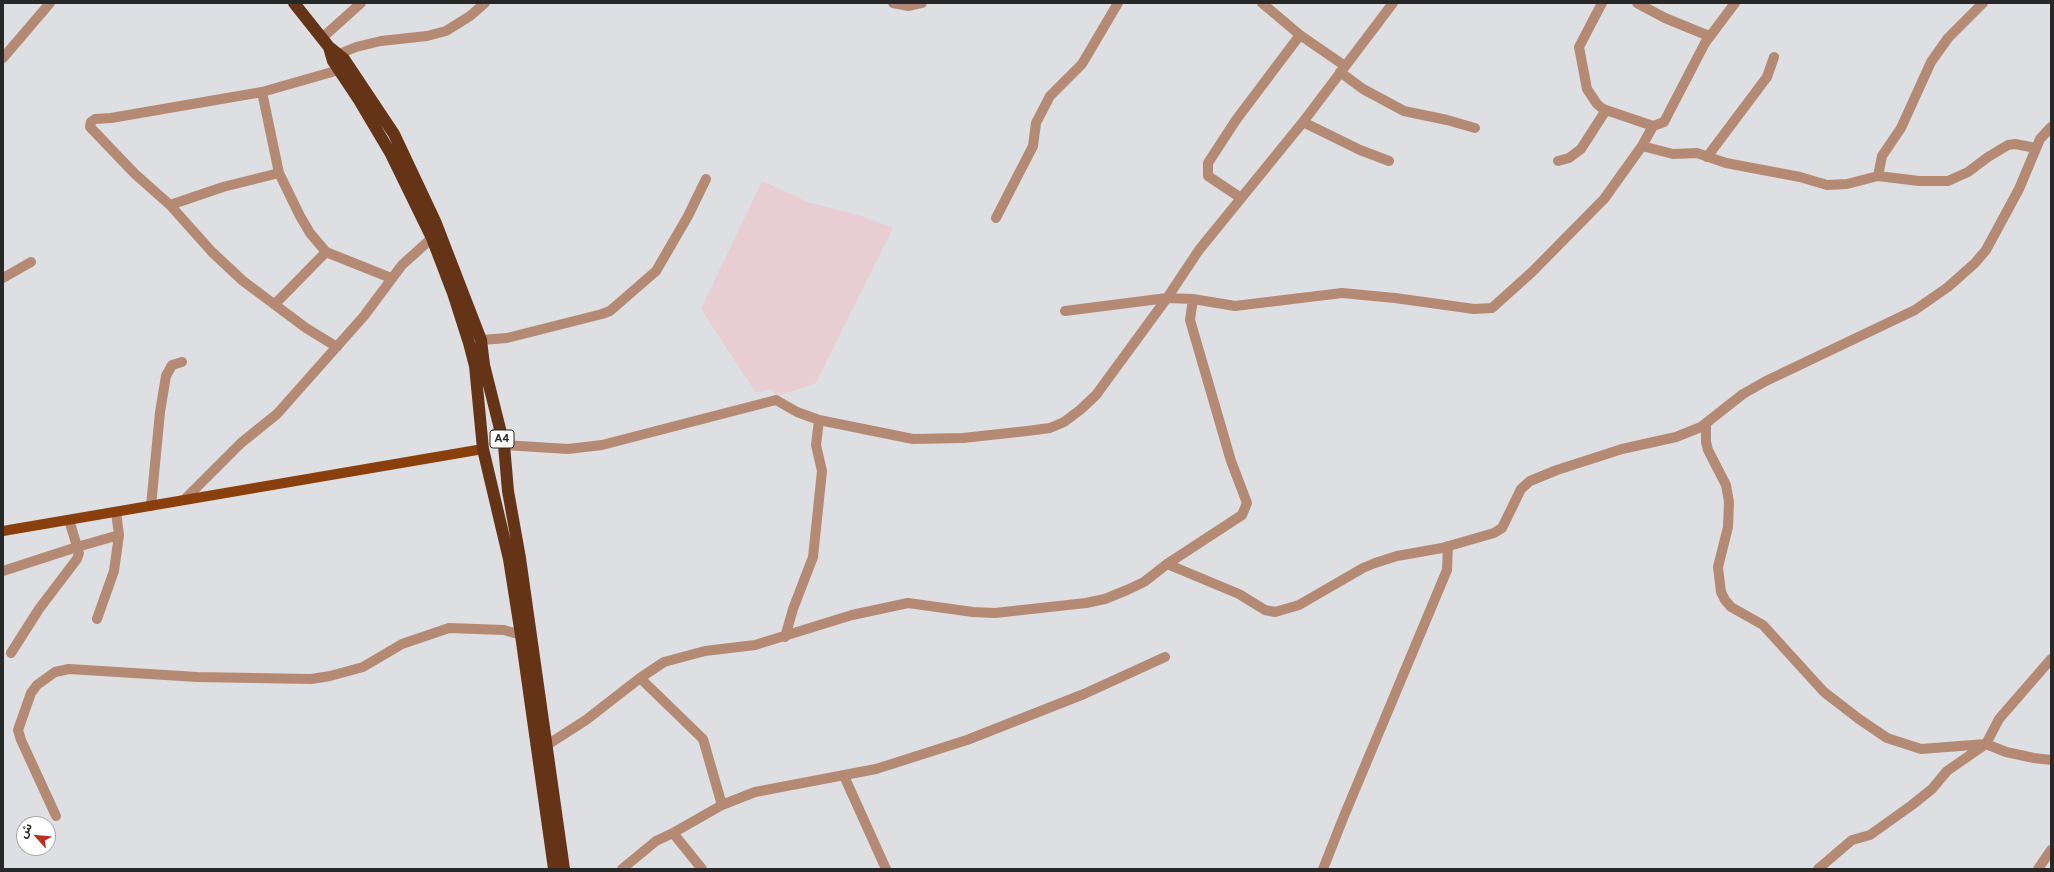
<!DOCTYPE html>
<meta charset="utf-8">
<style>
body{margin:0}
#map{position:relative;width:2054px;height:872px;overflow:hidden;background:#dedfe2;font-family:Figtree,"Noto Sans Arabic",sans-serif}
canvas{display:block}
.frame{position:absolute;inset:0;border:4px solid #282829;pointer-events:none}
.north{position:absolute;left:16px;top:816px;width:40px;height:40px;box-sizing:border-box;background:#fff;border:1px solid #a9a9a9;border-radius:50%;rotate:297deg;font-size:11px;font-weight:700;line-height:16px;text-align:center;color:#282829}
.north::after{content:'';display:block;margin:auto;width:14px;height:18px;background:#bc2f20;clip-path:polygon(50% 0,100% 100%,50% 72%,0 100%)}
</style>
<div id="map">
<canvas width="2054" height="872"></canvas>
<div class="frame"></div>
<div class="north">ش</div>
</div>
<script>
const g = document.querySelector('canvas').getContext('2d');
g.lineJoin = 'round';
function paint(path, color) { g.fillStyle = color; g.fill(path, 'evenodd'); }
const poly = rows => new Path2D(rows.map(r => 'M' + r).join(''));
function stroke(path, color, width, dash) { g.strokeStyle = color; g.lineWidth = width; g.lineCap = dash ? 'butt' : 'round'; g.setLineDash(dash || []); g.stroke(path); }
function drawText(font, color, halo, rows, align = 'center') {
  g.font = font + ' Figtree,sans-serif'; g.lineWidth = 3; g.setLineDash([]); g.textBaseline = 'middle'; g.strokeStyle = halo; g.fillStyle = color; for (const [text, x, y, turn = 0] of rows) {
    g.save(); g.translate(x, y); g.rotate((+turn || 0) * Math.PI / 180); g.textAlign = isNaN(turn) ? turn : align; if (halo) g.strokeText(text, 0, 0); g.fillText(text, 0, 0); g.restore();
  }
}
paint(poly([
 [762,181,807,202,861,216,893,228,816,383,778,396,770,389,756,393,701,309]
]), '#e8cdd3');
stroke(poly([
 [893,3,909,6,922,3],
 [1262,3,1300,35,1345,66],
 [1602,3,1579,47,1587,89,1597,104,1603,109,1653,126,1664,122,1705,43,1735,3],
 [1637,3,1665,18,1709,36],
 [322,38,361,3],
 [332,57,356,47,381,41,427,36,446,31,470,16,485,3],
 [3,58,50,3],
 [346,68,262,92,279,173,300,216,310,233,326,252,391,278],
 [1340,72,1363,89,1404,111,1447,120,1475,128],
 [262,92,111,118,95,119,91,122,90,127,135,174,170,205,212,252,243,281,306,328,337,347],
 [1303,122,1360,150,1389,161],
 [1642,146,1673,154,1697,153,1726,163,1800,177,1827,185,1847,184,1878,176,1919,181,1948,181,1968,172,1988,157,2008,145,2015,144,2036,148],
 [1707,157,1767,77,1774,57],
 [1558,161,1569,158,1581,149,1606,110],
 [1878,176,1882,156,1901,128,1931,62,1948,38,1983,3],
 [1241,198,1208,176,1208,163,1236,120,1300,35],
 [170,205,223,187,279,173],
 [996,218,1033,146,1036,123,1050,96,1082,64,1118,3],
 [3,278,31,262],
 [275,304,326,252],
 [1065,311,1167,298,1193,299,1235,306,1342,293,1395,298,1474,309,1492,308,1532,272,1604,199,1642,146,1653,126],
 [481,340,507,338,602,314,610,311,656,271,688,216,706,179],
 [1706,423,1706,442,1708,450,1726,485,1729,502,1728,527,1718,567,1721,592,1725,600,1731,607,1763,625,1824,692,1859,719,1887,738,1921,749,1986,744,1999,719,2051,659],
 [504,445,568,449,602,445,776,400,797,412,819,420,913,439,963,438,1027,431,1050,428,1064,422,1080,410,1096,395,1167,298,1199,250,1303,122,1393,3],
 [184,500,241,443,277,414,364,316,402,265,432,238],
 [151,506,160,412,166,376,172,365,182,362],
 [116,512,119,535],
 [1167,564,1242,515,1247,503,1231,461,1190,320,1193,299],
 [3,571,77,547,119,535,114,571,97,619],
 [785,637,793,609,813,557,822,471,816,445,819,420],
 [11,653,39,609,77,559,79,553,69,520],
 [640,678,703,739,722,805],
 [547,745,586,720,640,678,664,662,705,651,755,645,852,615,908,603,973,612,995,613,1086,603,1105,599,1127,590,1144,582,1167,564,1239,594,1265,610,1275,612,1299,605,1363,568,1375,563,1397,556,1442,548,1494,533,1502,528,1521,489,1530,481,1557,470,1622,449,1676,437,1701,427,1743,394,1766,381,1915,310,1948,287,1975,263,1986,250,2019,189,2040,139,2051,127],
 [844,776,886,869],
 [56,816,21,740,18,730,31,693,37,685,55,672,69,669,197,677,311,679,330,676,363,667,402,644,449,628,504,630,521,635,527,634],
 [673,833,722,805,755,792,876,769,967,740,1084,694,1165,657],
 [622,869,656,841,673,833,702,869],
 [1323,869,1344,816,1447,570,1448,546],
 [1818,869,1852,840,1870,835,1912,805,1932,789,1947,771,1986,744,2006,752,2034,758,2051,760],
 [2038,869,2051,850]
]), '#b58a74', 10);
stroke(poly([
 [3,531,483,449]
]), '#8a400d', 10);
stroke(poly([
 [294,3,329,47,344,59,394,134,435,221,481,340,484,365,504,445,508,491,520,558,564,869],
 [329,47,333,61,359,100,391,154,432,238,453,293,469,343,475,366,483,449,509,559,521,635,554,869]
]), '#653417', 12);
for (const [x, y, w] of [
 [502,439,24]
]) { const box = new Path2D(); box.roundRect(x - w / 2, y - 9, w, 18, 3); g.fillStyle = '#fff'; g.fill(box); stroke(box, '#282829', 1); }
drawText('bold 11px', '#282829', null, [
 ["A4",502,439]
]);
</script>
